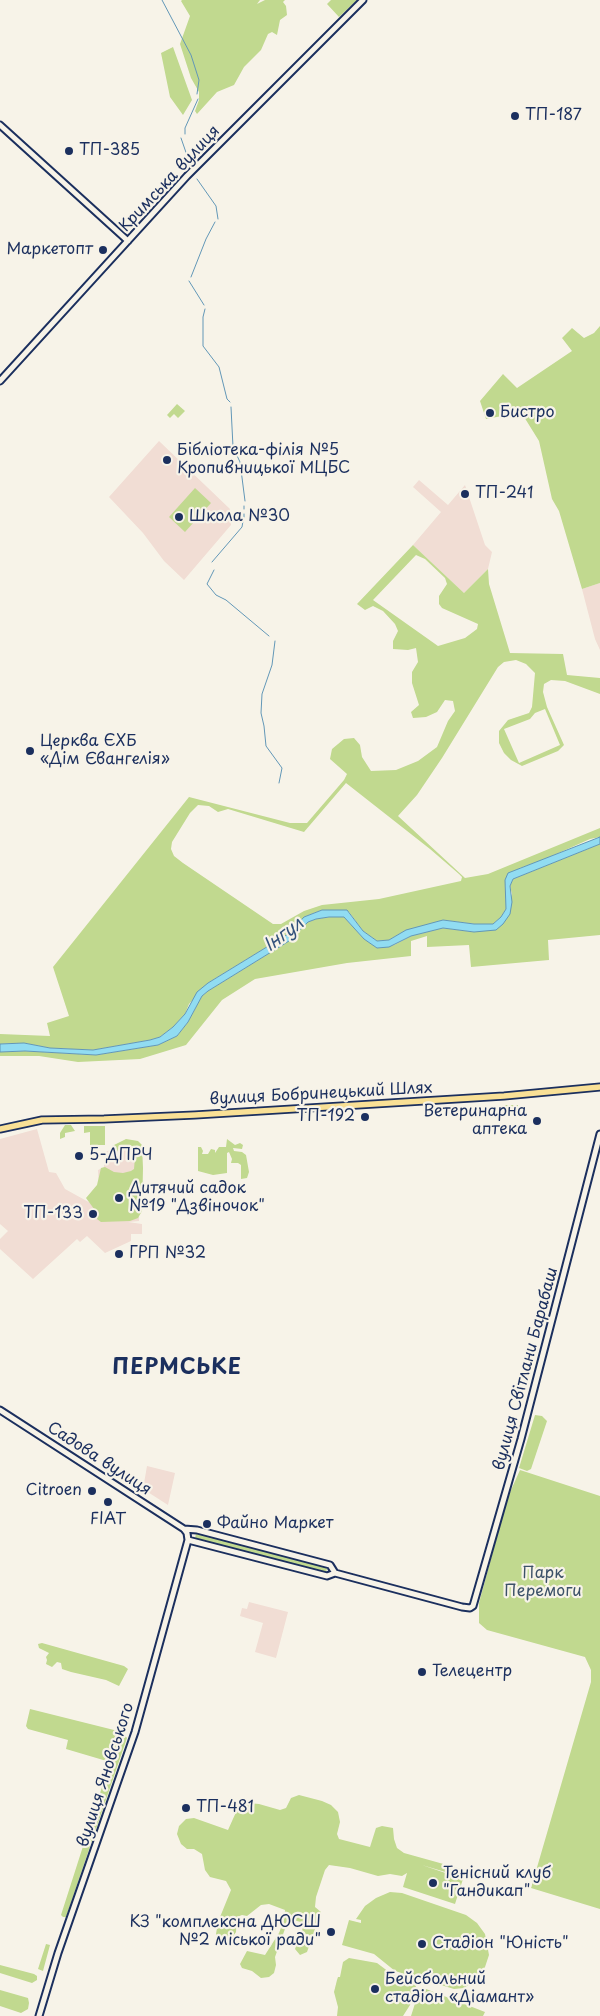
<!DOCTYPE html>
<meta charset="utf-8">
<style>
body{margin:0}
canvas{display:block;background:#f7f3e8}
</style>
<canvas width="600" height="2016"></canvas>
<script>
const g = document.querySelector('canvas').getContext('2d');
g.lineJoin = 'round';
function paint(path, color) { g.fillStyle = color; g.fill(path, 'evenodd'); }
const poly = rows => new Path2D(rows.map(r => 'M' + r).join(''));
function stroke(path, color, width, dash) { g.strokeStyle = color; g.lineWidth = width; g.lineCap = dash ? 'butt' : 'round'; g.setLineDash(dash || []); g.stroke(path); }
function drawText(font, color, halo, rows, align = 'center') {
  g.font = font + ' "Playpen Sans",sans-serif'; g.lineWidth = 4.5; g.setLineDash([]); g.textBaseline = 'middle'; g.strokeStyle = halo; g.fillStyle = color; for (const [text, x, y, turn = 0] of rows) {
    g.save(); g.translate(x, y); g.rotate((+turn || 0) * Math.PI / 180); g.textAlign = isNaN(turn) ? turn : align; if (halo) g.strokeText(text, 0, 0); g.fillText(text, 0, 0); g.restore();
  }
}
paint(poly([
 [159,441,230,509,231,525,184,580,164,561,143,533,109,497],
 [419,480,448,505,465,485,485,545,492,552,488,569,464,593,413,545,441,512,413,487],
 [600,583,600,650,595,639,582,589],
 [37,1129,49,1172,56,1173,65,1189,94,1205,101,1220,98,1170,104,1167,104,1153,121,1144,138,1143,139,1221,128,1222,142,1224,142,1234,131,1234,131,1241,105,1253,87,1236,80,1242,77,1239,33,1279,0,1249,0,1239,8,1231,0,1224,0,1139],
 [147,1466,175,1473,168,1505,143,1489],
 [249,1602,288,1612,276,1658,255,1652,263,1623,240,1616,242,1608,247,1609]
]), '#f1ddd4');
paint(poly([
 [182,0,260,0,257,4,265,0,285,0,283,2,286,6,287,15,280,20,277,35,272,32,268,34,261,50,244,67,234,85,217,92,197,114,195,111,199,100,199,92,191,78,180,44,190,16,181,1],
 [331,0,357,0,339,17,327,4],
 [173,47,192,100,183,115,170,97,161,53],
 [600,326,600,583,582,589,559,511,552,499,539,441,521,412,514,406,502,416,486,419,480,401,503,374,517,388,572,351,562,338,572,328,584,338,594,333],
 [177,404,185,411,178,418,174,414,170,418,167,415],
 [195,488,211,503,185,532,169,517],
 [413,545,464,593,488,569,489,584,510,653,563,654,567,675,600,678,600,694,565,681,551,680,544,684,543,692,547,707,564,745,558,751,522,766,511,760,504,753,499,743,499,731,508,720,529,713,532,707,535,673,526,664,516,660,504,662,498,667,442,758,417,795,398,816,465,878,488,874,600,828,600,837,590,839,543,860,520,868,505,886,507,896,506,909,501,917,493,924,474,924,443,920,401,933,389,940,377,941,363,931,349,912,322,910,304,917,288,934,208,983,189,1004,185,1014,173,1027,160,1037,150,1040,93,1050,50,1048,24,1043,0,1044,0,1034,50,1036,47,1023,69,1016,53,967,189,797,290,823,307,823,344,780,347,774,330,759,332,749,344,739,354,738,360,745,362,757,371,771,396,770,418,761,437,747,448,721,455,711,453,701,445,700,437,712,426,717,413,718,411,712,419,705,412,683,412,672,418,662,416,648,408,650,393,649,393,641,398,631,395,624,383,611,373,606,365,610,357,604],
 [416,555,425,559,445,578,447,584,439,596,439,604,442,608,478,624,477,629,465,638,438,646,373,600],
 [545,709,560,745,519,763,504,729,530,719,535,713],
 [346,783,430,849,459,874,462,877,461,881,379,899,322,905,304,911,281,924,273,924,183,863,174,856,171,849,172,842,190,813,198,805,209,806,218,812,228,809,304,832],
 [600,844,600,935,548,940,549,960,471,967,469,945,427,947,427,936,411,941,411,956,347,963,255,979,222,1000,186,1045,140,1059,78,1062,39,1056,0,1056,0,1052,25,1051,96,1055,158,1045,177,1036,188,1022,202,996,208,991,289,941,308,922,316,919,329,917,344,917,364,939,378,948,394,945,411,936,443,928,474,932,503,924,512,894,510,886,513,879],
 [518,1105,518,1115,506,1116,505,1105],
 [65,1125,71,1125,75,1131,65,1133,65,1137,60,1139,60,1133],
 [84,1126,105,1126,105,1145,90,1145,90,1132,84,1133],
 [126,1139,138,1141,142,1145,143,1168,142,1211,138,1218,130,1221,101,1222,97,1219,97,1213,86,1198,97,1185,101,1168,105,1167,114,1172,123,1173,131,1171,134,1169,135,1157,132,1151,126,1149,111,1153,110,1150,112,1146],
 [227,1139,235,1145,240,1143,243,1145,242,1149,233,1148,234,1151,242,1152,246,1155,249,1172,247,1178,241,1179,241,1165,238,1163,231,1163,232,1159,229,1152,227,1153,227,1173,213,1175,198,1171,198,1147,201,1147,203,1151,202,1154,208,1154,211,1149,215,1150,215,1153,219,1147,226,1147],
 [535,1415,542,1416,547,1421,531,1469,527,1471,519,1468],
 [520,1470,600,1496,600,1909,531,1888,591,1682,591,1670,585,1657,487,1630,479,1623,479,1603,507,1499],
 [196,1533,325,1567,327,1569,326,1572,324,1573,195,1539],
 [42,1643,124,1666,128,1669,119,1686,106,1680,71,1672,62,1669,61,1663,57,1662,52,1667,46,1664,47,1660,46,1657,49,1653,39,1648,38,1644],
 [30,1709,122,1732,127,1738,66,1917,63,1917,61,1915,110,1762,66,1749,68,1740,28,1729,26,1726],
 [299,1795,322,1801,331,1805,338,1812,340,1822,337,1834,339,1839,370,1847,376,1828,382,1826,393,1828,394,1839,397,1848,404,1853,465,1870,462,1877,422,1865,463,1879,455,1904,403,1887,407,1873,402,1876,390,1874,378,1876,350,1868,329,1865,325,1870,316,1897,315,1907,321,1912,307,1952,300,1955,295,1949,304,1925,301,1922,293,1920,286,1926,275,1957,276,1965,274,1973,269,1977,261,1978,252,1971,242,1968,240,1964,247,1951,265,1955,279,1933,284,1920,285,1910,269,1904,261,1905,247,1916,242,1915,237,1917,236,1932,232,1938,228,1942,220,1940,216,1934,218,1922,231,1890,226,1881,210,1877,205,1870,202,1854,194,1849,187,1849,181,1844,177,1834,179,1826,186,1819,194,1818,228,1830,237,1810,239,1802,259,1804,280,1810,286,1808,291,1798],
 [390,1892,402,1893,466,1915,477,1923,485,1934,489,1955,485,1967,478,1978,464,1988,454,1989,395,1971,374,1954,342,1945,349,1920,361,1923,361,1920,356,1919,365,1906,376,1898],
 [46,1944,50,1945,43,1971,38,1969],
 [349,1958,377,1963,393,1975,414,1984,416,1986,410,2005,403,2016,337,2016,338,2007,334,1992,337,1980,338,1977,340,1977,343,1962],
 [0,1965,34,1974,37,1976,37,1980,32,1983,0,1973],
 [426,1989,485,2012,483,2016,411,2016,419,1991],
 [0,1990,28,1998,29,2003,28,2009,21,2013,0,2006]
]), '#c1d98f');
const water = poly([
 [600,837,600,844,513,879,510,886,512,902,510,914,503,924,496,930,474,932,443,928,411,936,389,947,377,948,364,939,344,917,329,917,316,919,308,922,289,941,208,991,202,996,188,1022,177,1036,158,1045,96,1055,25,1051,0,1052,0,1044,24,1043,50,1048,93,1050,150,1040,160,1037,173,1027,185,1014,197,992,208,983,288,934,304,917,322,910,347,910,363,931,377,941,389,940,406,930,443,920,474,924,493,924,501,917,506,909,505,880,508,873,600,837]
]);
paint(water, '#91dcf2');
stroke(water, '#6297b7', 1);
stroke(poly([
 [162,0,191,55,199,80,197,94],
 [185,134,185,128,198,99],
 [181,138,190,164],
 [197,179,216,206,218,219],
 [191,277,206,239,215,222],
 [189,281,204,305],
 [205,309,203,317,203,346,219,367,227,399,230,402],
 [231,407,233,447,240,462,245,501],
 [244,509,244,506],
 [244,517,244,514],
 [212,562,242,527,243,521],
 [214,570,207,584,216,595,226,600,269,636],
 [275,641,272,665,262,694,261,713,264,726,266,746,282,768,279,783]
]), '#6297b7', 1);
const secondary = poly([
 [0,125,128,241],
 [0,381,187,176,363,0],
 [0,1410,184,1529,187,1533,188,1540,135,1732,58,1953,39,2016],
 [184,1529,197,1530,330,1565,335,1573],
 [188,1540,327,1576,335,1573,462,1607,470,1608,473,1606,521,1439,600,1134]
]);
const primary = poly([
 [0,1129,42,1120,104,1119,195,1115,504,1096,600,1087]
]);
stroke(secondary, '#1b2f5e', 9);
stroke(primary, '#1b2f5e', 9);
stroke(secondary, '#f7f3e8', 5);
stroke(primary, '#f9e096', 5.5);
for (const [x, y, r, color] of [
 [515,116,5,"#1b2f5e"],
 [69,151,5,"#1b2f5e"],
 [103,250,5,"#1b2f5e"],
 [490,413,5,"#1b2f5e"],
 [167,460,5,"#1b2f5e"],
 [465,494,5,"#1b2f5e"],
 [179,517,5,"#1b2f5e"],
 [30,751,5,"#1b2f5e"],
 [365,1117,5,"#1b2f5e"],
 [537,1121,5,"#1b2f5e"],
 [79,1156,5,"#1b2f5e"],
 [119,1198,5,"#1b2f5e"],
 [93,1214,5,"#1b2f5e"],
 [119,1254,5,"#1b2f5e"],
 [92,1491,5,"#1b2f5e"],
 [108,1502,5,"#1b2f5e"],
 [207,1524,5,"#1b2f5e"],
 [422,1672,5,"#1b2f5e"],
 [186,1808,5,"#1b2f5e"],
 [433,1883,5,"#1b2f5e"],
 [331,1932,5,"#1b2f5e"],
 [422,1944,5,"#1b2f5e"],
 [375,1989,5,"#1b2f5e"]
]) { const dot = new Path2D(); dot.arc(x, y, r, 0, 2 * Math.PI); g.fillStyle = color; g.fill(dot); stroke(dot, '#f7f3e8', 2); }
drawText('16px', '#1b2f5e', '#f7f3e8', [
 ["ТП-187",525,116],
 ["ТП-385",79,151],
 ["Маркетопт",93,250,"right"],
 ["Бистро",500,413],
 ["Бібліотека-філія №5",177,451],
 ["Кропивницької МЦБС",177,469],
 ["ТП-241",475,494],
 ["Школа №30",189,517],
 ["Церква ЄХБ",40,742],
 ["«Дім Євангелія»",40,760],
 ["Ветеринарна",527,1112,"right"],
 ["аптека",527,1130,"right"],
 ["ТП-192",355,1117,"right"],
 ["5-ДПРЧ",89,1156],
 ["Дитячий садок",129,1189],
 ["№19 \"Дзвіночок\"",129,1207],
 ["ТП-133",83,1214,"right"],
 ["ГРП №32",129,1254],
 ["Citroen",82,1491,"right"],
 ["FIAT",108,1520,"center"],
 ["Файно Маркет",217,1524],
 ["Телецентр",432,1672],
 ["ТП-481",196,1808],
 ["Тенісний клуб",443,1874],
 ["\"Гандикап\"",443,1892],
 ["КЗ \"комплексна ДЮСШ",321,1923,"right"],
 ["№2 міської ради\"",321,1941,"right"],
 ["Стадіон \"Юність\"",432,1944],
 ["Бейсбольний",385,1980],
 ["стадіон «Діамант»",385,1998]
], 'left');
drawText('16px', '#1b2f5e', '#f7f3e8', [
 ["Кримська вулиця",170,179,-47],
 ["вулиця Бобринецький Шлях",321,1094,-3],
 ["вулиця Світлани Барабаш",526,1369,-75],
 ["Садова вулиця",99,1459,33],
 ["вулиця Яновського",106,1775,-72]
]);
drawText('16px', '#3c5168', '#f7f3e8', [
 ["Парк",543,1574],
 ["Перемоги",543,1592]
]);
drawText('italic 18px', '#33527c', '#f7f3e8', [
 ["Інгул",284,935,-37]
]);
g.letterSpacing = '1px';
drawText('bold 21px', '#1b2f5e', '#f7f3e8', [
 ["ПЕРМСЬКЕ",177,1368]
]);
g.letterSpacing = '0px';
</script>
